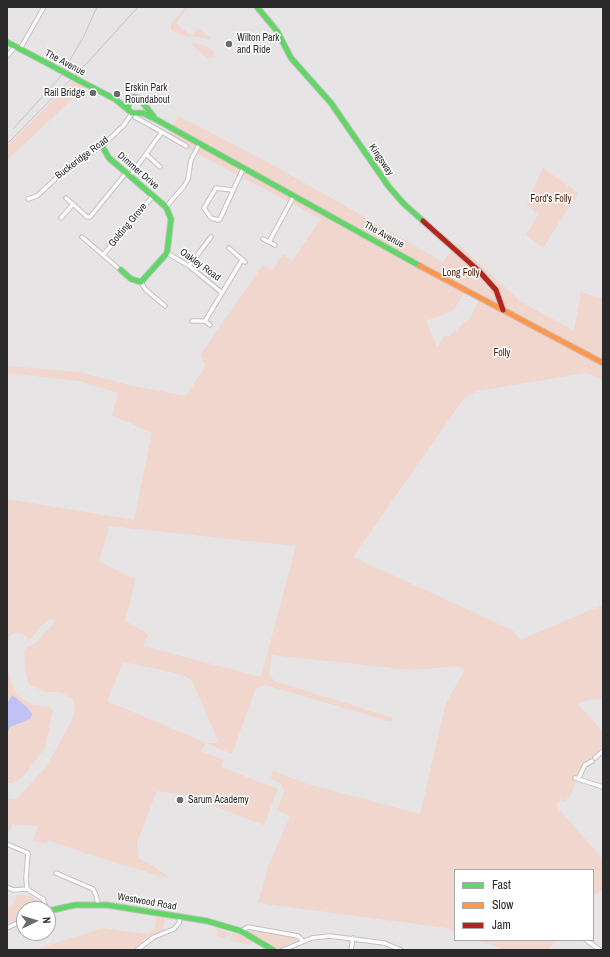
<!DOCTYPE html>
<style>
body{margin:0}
#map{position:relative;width:610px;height:957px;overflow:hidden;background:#e6e4e5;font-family:"Archivo Narrow",sans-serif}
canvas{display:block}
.frame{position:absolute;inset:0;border:8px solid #2b2a2b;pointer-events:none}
.legend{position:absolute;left:454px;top:869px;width:140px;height:72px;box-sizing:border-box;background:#fff;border:1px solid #aaa;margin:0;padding:5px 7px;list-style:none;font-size:12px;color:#2b2a2b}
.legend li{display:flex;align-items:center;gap:8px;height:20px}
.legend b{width:20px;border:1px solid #aaa}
.north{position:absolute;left:16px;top:901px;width:40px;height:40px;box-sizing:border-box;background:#fff;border:1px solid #aaa;border-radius:50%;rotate:86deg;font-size:11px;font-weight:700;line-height:16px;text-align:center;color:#2b2a2b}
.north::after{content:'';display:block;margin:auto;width:14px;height:18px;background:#6c6b6c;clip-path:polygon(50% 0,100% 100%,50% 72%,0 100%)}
</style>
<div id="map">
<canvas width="610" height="957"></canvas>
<div class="frame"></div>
<ul class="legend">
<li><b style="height:5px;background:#63d668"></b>Fast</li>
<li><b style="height:5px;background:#ff974d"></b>Slow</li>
<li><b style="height:5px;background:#b3261e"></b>Jam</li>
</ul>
<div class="north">N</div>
</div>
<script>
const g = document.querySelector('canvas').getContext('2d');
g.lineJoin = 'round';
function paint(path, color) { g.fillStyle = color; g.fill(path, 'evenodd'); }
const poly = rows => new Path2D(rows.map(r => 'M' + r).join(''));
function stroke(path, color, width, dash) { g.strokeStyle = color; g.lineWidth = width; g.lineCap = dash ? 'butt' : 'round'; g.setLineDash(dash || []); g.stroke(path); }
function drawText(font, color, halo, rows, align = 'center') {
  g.font = font + ' "Archivo Narrow",sans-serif'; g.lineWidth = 3; g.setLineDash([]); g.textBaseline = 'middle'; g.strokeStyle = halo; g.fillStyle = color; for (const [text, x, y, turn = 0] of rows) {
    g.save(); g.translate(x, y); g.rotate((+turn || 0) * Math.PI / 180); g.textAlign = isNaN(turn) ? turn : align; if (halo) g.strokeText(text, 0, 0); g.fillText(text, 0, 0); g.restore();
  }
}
paint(poly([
 [185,7,188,7,176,23,191,36,198,28,211,38,209,40,200,37,183,36,171,30,171,25],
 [192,43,206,46,214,52,213,57,207,58,192,45],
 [73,81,84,86,79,93,7,160,7,146],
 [178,116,271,164,443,262,457,243,520,301,574,331,581,292,603,299,603,380,586,373,478,391,465,397,353,557,512,630,520,640,603,605,603,699,588,700,578,704,603,732,603,745,578,776,572,793,565,802,561,799,556,806,603,859,603,889,593,897,593,870,455,870,455,933,447,928,258,903,268,867,290,816,277,810,284,791,280,783,271,778,273,771,304,783,420,814,446,703,465,670,457,666,412,670,272,655,269,674,274,681,393,718,391,722,266,685,256,688,232,754,206,743,201,751,223,760,221,767,278,789,264,825,185,795,157,791,137,842,138,858,153,866,171,879,87,854,48,840,46,844,33,840,38,826,12,824,10,832,7,831,7,798,15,800,46,767,71,722,75,708,73,699,59,692,45,692,29,684,25,671,24,651,26,647,34,644,55,622,54,620,50,619,42,625,29,640,22,633,16,632,9,636,7,643,7,499,134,520,152,433,112,415,118,393,80,381,7,373,7,366,79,372,129,385,186,396,206,365,200,355,263,265,272,270,283,254,292,261,321,219,168,138],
 [464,293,479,300,470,318,449,336,444,336,437,347,426,321,453,311],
 [109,526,296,546,261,677,143,646,148,634,125,621,136,579,99,562],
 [123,662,162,670,185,676,192,681,218,740,216,743,206,743,107,701],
 [543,168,578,193,543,248,526,235,538,215,527,204],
 [7,665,10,680,17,695,32,705,50,707,53,710,45,748,22,778,12,783,7,783],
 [17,895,30,896,40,902,41,906,39,909,24,909,24,917,7,924,7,909,14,903],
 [157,916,165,917,163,931,147,937,133,950,34,950,102,928,146,934,154,931],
 [216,928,230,933,230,936,227,935,225,938,218,937],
 [252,929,296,937,297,940,281,949,275,948,249,931],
 [232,934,239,934,253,941,251,945,231,941],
 [476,940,555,940,549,950,502,950,491,944]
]), '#f0d6cd');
paint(poly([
 [12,695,28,708,32,714,30,719,10,727,7,734,7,704]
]), '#c0c2f6');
const street = poly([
 [20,49,44,7],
 [7,56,15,47],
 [162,132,186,146],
 [146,154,160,167],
 [130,176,162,132,135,117],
 [232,190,216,188,204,208,211,218,218,220,220,219,243,169],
 [66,198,73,204],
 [28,199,37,196,66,169,102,146,124,125,132,113],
 [166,207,184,186,188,179,191,160,199,145],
 [61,218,73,204,87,217,90,217,126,173],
 [82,237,103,255],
 [263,239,275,245],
 [269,242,294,196],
 [229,248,245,262],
 [167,253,189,266,221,292],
 [189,266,211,237],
 [117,267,103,255,153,196],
 [141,282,145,289,165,306],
 [192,321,205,321,242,260],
 [205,321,210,325],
 [595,758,603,751],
 [575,778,603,787],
 [578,779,585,765,592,761],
 [7,844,28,853,26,878,27,889],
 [56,873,93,889,96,895,98,904],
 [7,887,13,890,27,889,43,899,46,909],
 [7,928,24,920],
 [241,931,248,927,298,936,303,941],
 [586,940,600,950],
 [137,950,154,937,174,929,179,923,180,917],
 [283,950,312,938,330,936,384,943,401,950],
 [351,950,353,938]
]);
const fast = poly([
 [257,7,277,31,291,58,331,103,389,187,404,204,423,221],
 [7,42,58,69],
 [78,80,115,99,132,113,143,113,157,120,420,266],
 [128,108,129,100,134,97,139,98,154,117],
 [102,146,109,158,166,207,171,219,167,253,141,282,131,279,121,270],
 [48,911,75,905,107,905,207,921,241,931,273,950]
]);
const slow = poly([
 [420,266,603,363]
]);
const jam = poly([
 [423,221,479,271,496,290,503,310]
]);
stroke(street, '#c3c1c2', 5.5);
stroke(fast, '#c3c1c2', 7);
stroke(slow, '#c3c1c2', 7);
stroke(jam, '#c3c1c2', 7);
stroke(street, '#fbfbfb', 3.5);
stroke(fast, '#63d668', 5);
stroke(slow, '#ff974d', 5);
stroke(jam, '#b3261e', 5);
stroke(poly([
 [14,128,60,77,84,36,97,7],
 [7,144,88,62,138,7]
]), '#c6c5c6', 1);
const fastBridge = poly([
 [58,69,78,80]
]);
stroke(fastBridge, '#c3c1c2', 7, []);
stroke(fastBridge, '#63d668', 5);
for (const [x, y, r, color] of [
 [229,44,4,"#6c6b6c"],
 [93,93,4,"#6c6b6c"],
 [117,94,4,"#6c6b6c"],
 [180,800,4,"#6c6b6c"]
]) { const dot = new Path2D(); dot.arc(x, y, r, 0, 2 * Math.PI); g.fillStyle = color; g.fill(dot); stroke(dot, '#fff', 1.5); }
drawText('10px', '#2b2a2b', '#fff', [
 ["Wilton Park",237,38],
 ["and Ride",237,50],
 ["Erskin Park",125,88],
 ["Roundabout",125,100],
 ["Rail Bridge",85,93,"right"],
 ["Sarum Academy",188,800]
], 'left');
drawText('10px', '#2b2a2b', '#fff', [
 ["The Avenue",65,63,28],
 ["Buckeridge Road",82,158,-37],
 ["Kingsway",381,160,56],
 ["Dimmer Drive",138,171,41],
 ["Golding Grove",128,225,-50],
 ["The Avenue",384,235,29],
 ["Oakley Road",200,265,36],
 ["Westwood Road",147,902,10]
]);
drawText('10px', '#4b1a05', '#fff', [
 ["Ford's Folly",551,199],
 ["Long Folly",461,273],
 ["Folly",502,353]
]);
</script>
